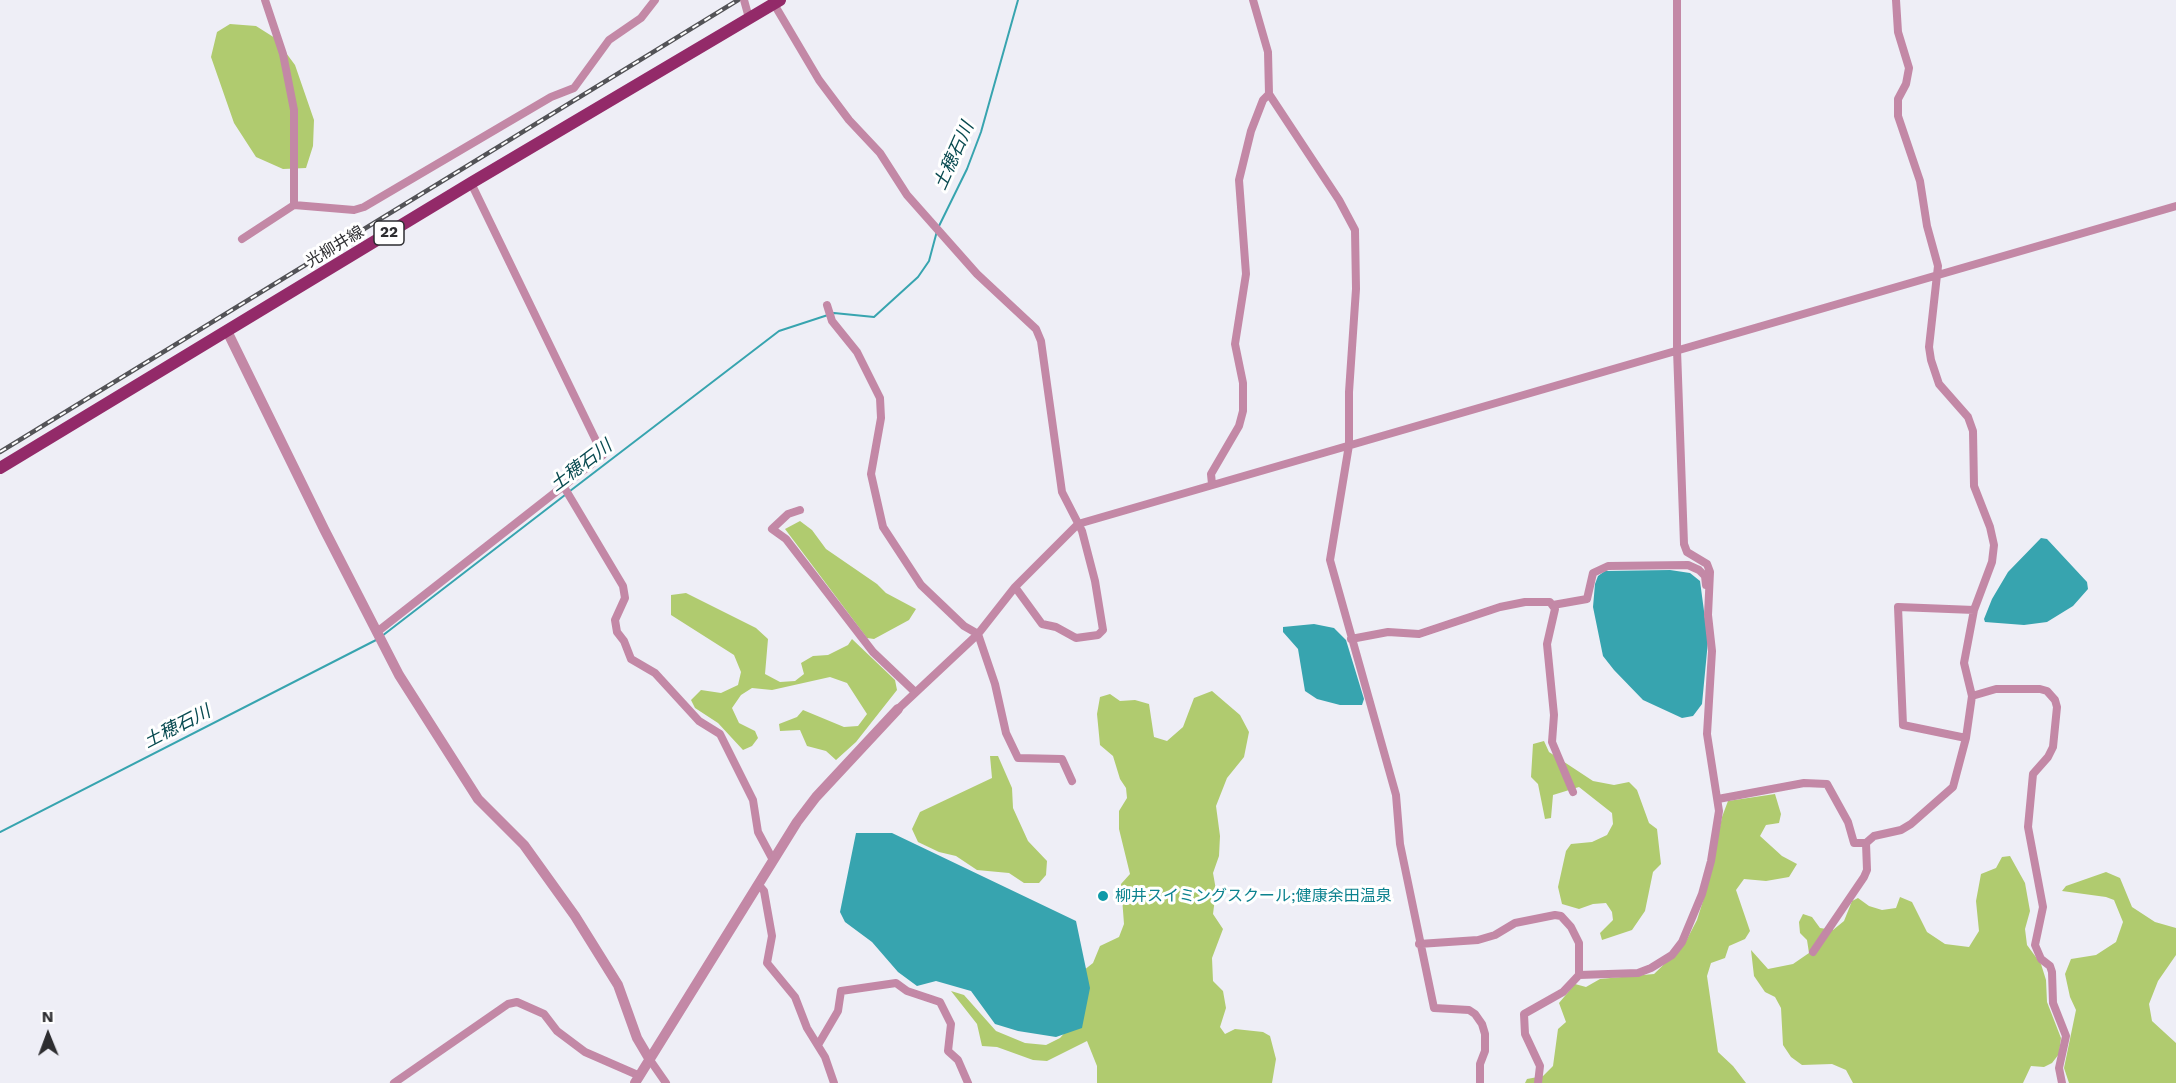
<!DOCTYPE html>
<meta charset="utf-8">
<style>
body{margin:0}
#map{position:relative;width:2176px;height:1083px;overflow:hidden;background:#eeeef6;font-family:"Work Sans",sans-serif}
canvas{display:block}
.north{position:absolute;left:18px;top:1005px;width:60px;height:60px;-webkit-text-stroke:4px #fff;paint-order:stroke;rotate:359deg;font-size:16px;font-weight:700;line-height:24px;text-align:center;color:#2d2d30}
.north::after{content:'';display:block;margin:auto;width:21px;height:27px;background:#2d2d30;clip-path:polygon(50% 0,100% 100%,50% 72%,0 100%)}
</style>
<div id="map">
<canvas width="2176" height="1083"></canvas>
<div class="north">N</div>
</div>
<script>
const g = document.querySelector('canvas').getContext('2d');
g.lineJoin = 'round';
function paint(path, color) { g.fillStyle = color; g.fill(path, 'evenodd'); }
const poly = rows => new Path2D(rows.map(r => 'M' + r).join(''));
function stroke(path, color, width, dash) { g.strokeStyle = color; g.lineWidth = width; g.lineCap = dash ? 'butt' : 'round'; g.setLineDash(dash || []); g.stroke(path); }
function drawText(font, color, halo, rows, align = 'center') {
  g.font = font + ' "Work Sans","Noto Sans JP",sans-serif'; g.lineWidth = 6; g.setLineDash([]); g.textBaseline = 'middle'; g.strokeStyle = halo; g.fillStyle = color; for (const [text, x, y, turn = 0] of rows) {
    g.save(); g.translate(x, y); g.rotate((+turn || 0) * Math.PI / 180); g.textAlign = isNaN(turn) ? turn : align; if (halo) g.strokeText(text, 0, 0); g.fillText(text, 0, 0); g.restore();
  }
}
paint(poly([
 [230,24,256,26,275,38,295,65,314,120,313,146,306,168,283,169,256,157,234,123,211,57,217,32],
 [800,521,812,530,826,549,877,584,886,593,916,609,909,620,874,639,867,638,785,529],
 [686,593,756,628,768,639,765,674,780,682,795,681,804,674,801,663,813,656,828,655,848,645,852,639,895,680,897,690,856,742,836,760,826,751,807,746,800,730,780,731,779,724,797,717,803,710,844,727,858,726,867,714,847,683,830,677,772,690,752,688,741,695,732,708,739,723,755,731,758,738,752,746,743,750,718,723,695,708,691,700,701,690,721,693,738,685,741,672,734,655,671,615,671,595],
 [1212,691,1240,715,1249,732,1244,757,1227,778,1216,806,1220,836,1219,856,1213,873,1216,890,1213,914,1223,929,1212,958,1213,981,1223,991,1226,1008,1220,1027,1225,1034,1235,1029,1263,1032,1270,1036,1276,1059,1272,1083,1097,1083,1097,1066,1087,1041,1047,1061,1033,1060,997,1047,982,1046,977,1024,951,991,964,995,996,1031,1025,1043,1046,1045,1060,1038,1078,1018,1079,974,1093,963,1100,946,1119,937,1124,924,1121,884,1130,874,1119,829,1119,811,1127,798,1126,788,1120,779,1113,756,1100,745,1097,714,1100,697,1110,694,1120,701,1135,700,1149,704,1154,737,1167,741,1183,727,1194,698],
 [1544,741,1549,752,1593,781,1614,785,1629,782,1637,790,1649,823,1657,829,1661,864,1653,872,1645,911,1632,930,1602,940,1600,933,1613,920,1612,912,1606,903,1593,904,1579,909,1562,904,1558,887,1566,851,1571,844,1592,842,1607,835,1613,824,1612,813,1579,787,1553,795,1551,818,1545,819,1538,784,1531,777,1533,744],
 [990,756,998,756,1012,788,1013,808,1028,841,1047,861,1046,875,1039,883,1024,883,1009,873,977,870,956,856,939,852,918,842,912,829,920,812,992,778],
 [1775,794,1781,814,1779,823,1766,825,1760,836,1782,856,1797,864,1789,877,1766,881,1744,879,1736,890,1750,931,1745,939,1729,946,1725,958,1711,963,1707,976,1718,1052,1733,1066,1746,1083,1525,1083,1527,1079,1543,1076,1553,1066,1558,1029,1566,1022,1559,1003,1575,984,1586,987,1600,979,1654,974,1684,945,1697,920,1707,888,1722,817,1728,801],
 [2010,856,2025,883,2030,911,2025,929,2027,945,2041,964,2046,980,2047,1002,2061,1038,2059,1054,2052,1063,2044,1067,2031,1066,2023,1083,1853,1083,1846,1070,1832,1064,1802,1065,1791,1057,1783,1045,1781,1008,1775,997,1765,992,1754,976,1751,950,1768,969,1793,964,1809,953,1807,940,1800,933,1799,922,1803,914,1812,917,1820,928,1833,930,1844,921,1852,901,1858,898,1869,906,1882,910,1896,908,1900,897,1912,902,1927,932,1945,944,1969,947,1979,931,1976,901,1981,874,1996,868,2002,857],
 [2106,872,2120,878,2132,907,2155,922,2176,928,2176,955,2158,981,2149,1004,2152,1021,2176,1043,2176,1083,2069,1083,2064,1068,2076,1010,2070,997,2065,974,2071,959,2096,955,2116,942,2123,922,2114,900,2106,897,2062,891,2066,886]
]), '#b0cb6f');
paint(poly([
 [2041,538,2047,539,2087,582,2088,589,2073,606,2047,622,2024,625,1985,622,1984,619,1992,599,2008,572],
 [1670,570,1690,573,1700,581,1708,641,1702,704,1693,716,1682,718,1643,700,1614,670,1603,656,1593,607,1595,584,1598,576,1605,571],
 [1314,624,1334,628,1346,640,1364,699,1362,705,1340,705,1317,699,1305,691,1298,649,1283,632,1283,627],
 [856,833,892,833,1076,921,1090,988,1082,1028,1056,1037,1018,1031,995,1024,971,991,936,981,917,986,898,972,872,942,845,922,840,912]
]), '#37a4af');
stroke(poly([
 [939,226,967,169,981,132,1018,0],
 [570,491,779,331,834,313,874,317,918,277,929,261,937,231],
 [382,636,565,495],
 [0,832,378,639]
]), '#37a4af', 2);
stroke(poly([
 [265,0,283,54,294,110,294,205],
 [744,0,749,18],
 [1253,0,1268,52,1269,94,1339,200,1355,230,1356,289,1349,392,1349,445,1330,560,1396,795,1400,844,1434,1008,1469,1010,1475,1014,1482,1024,1485,1034,1485,1051,1480,1064,1480,1083],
 [774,4,819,80,849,120,880,153,907,195,977,274,1036,329,1041,341,1062,492,1082,531,1095,581,1103,630,1098,635,1076,638,1056,627,1042,624,1015,587],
 [242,239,294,205,354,210,364,207,551,97,574,88,609,40,641,18,655,0],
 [827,305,832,321,857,352,880,398,881,418,871,474,883,527,921,585,964,626,978,634,995,684,1006,733,1018,758,1062,759,1072,781],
 [1212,484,1211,474,1239,426,1243,411,1243,383,1235,344,1246,274,1239,180,1251,131,1263,100,1269,94],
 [564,487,623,586,625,598,615,620,617,632,624,641,631,659,655,673,699,721,720,734,753,800,758,832,773,860],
 [800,510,788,514,772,529,786,539,873,652,914,691],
 [1553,605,1587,599,1593,573,1608,566,1688,565,1699,570,1705,576,1706,585],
 [377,632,603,455,471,183],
 [1351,639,1388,632,1419,634,1500,607,1525,602,1550,602,1555,609,1547,644,1554,715,1552,742,1573,792],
 [1972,696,1996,689,2040,689,2047,691,2055,700,2057,707,2053,747,2048,757,2033,774,2028,827,2043,907,2035,945,2041,959,2050,966,2052,972,2053,1003,2066,1036,2059,1068,2062,1083],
 [898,709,978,634,1015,587,1078,524,2176,206],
 [1966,738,1903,725,1898,607,1974,610],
 [1718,799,1804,783,1827,784,1848,822,1854,843,1866,843,1874,836,1901,830,1911,824,1953,787,1966,738,1972,696,1964,663,1974,610,1992,562,1994,545,1990,527,1974,486,1973,431,1968,417,1939,384,1931,360,1929,347,1938,266,1927,226,1920,181,1898,116,1898,99,1906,84,1909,68,1898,32,1896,0],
 [759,885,764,891,772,936,767,963,795,997,807,1028,825,1057,834,1083],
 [1419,944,1478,940,1495,935,1515,923,1555,915,1561,916,1571,927,1579,943,1579,975],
 [1813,952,1864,877,1867,870,1866,843],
 [818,1045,838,1011,841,991,896,983,907,991,940,1002,951,1024,948,1051,958,1060,968,1083],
 [650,1060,666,1083],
 [394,1083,508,1004,517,1002,544,1014,557,1031,585,1052,640,1076],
 [1538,1083,1540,1066,1525,1034,1524,1014,1563,992,1579,975,1638,973,1651,968,1672,955,1682,942,1702,894,1711,861,1719,811,1707,734,1712,651,1708,615,1710,572,1707,564,1687,552,1684,544,1677,350,1677,0]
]), '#c388a6', 8);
stroke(poly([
 [227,331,324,529,399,675,478,799,524,845,575,916,618,985,637,1038,650,1060],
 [635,1083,797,822,816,797,898,709]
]), '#c388a6', 10);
stroke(poly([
 [0,468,471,183,780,0]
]), '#932a69', 12);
const rail = poly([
 [0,452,738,0]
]);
stroke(rail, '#535357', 4.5);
stroke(rail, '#fff', 2, [7]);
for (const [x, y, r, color] of [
 [1103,896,6,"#0f9aa8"]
]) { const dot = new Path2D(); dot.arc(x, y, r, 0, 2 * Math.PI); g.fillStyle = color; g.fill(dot); stroke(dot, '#fff', 2); }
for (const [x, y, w] of [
 [389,233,30]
]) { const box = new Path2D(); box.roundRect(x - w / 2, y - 12, w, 24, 4.5); g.fillStyle = '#fff'; g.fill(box); stroke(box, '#2d2d30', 1.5); }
drawText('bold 15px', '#2d2d30', null, [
 ["22",389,233]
]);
drawText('16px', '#2d2d30', '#fff', [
 ["光柳井線",335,247,-31]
]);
drawText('16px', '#0d838f', '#fff', [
 ["柳井スイミングスクール;健康余田温泉",1115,896]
], 'left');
drawText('italic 18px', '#084a50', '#fff', [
 ["土穂石川",954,156,-66],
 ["土穂石川",581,466,-37],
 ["土穂石川",177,727,-27]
]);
</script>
